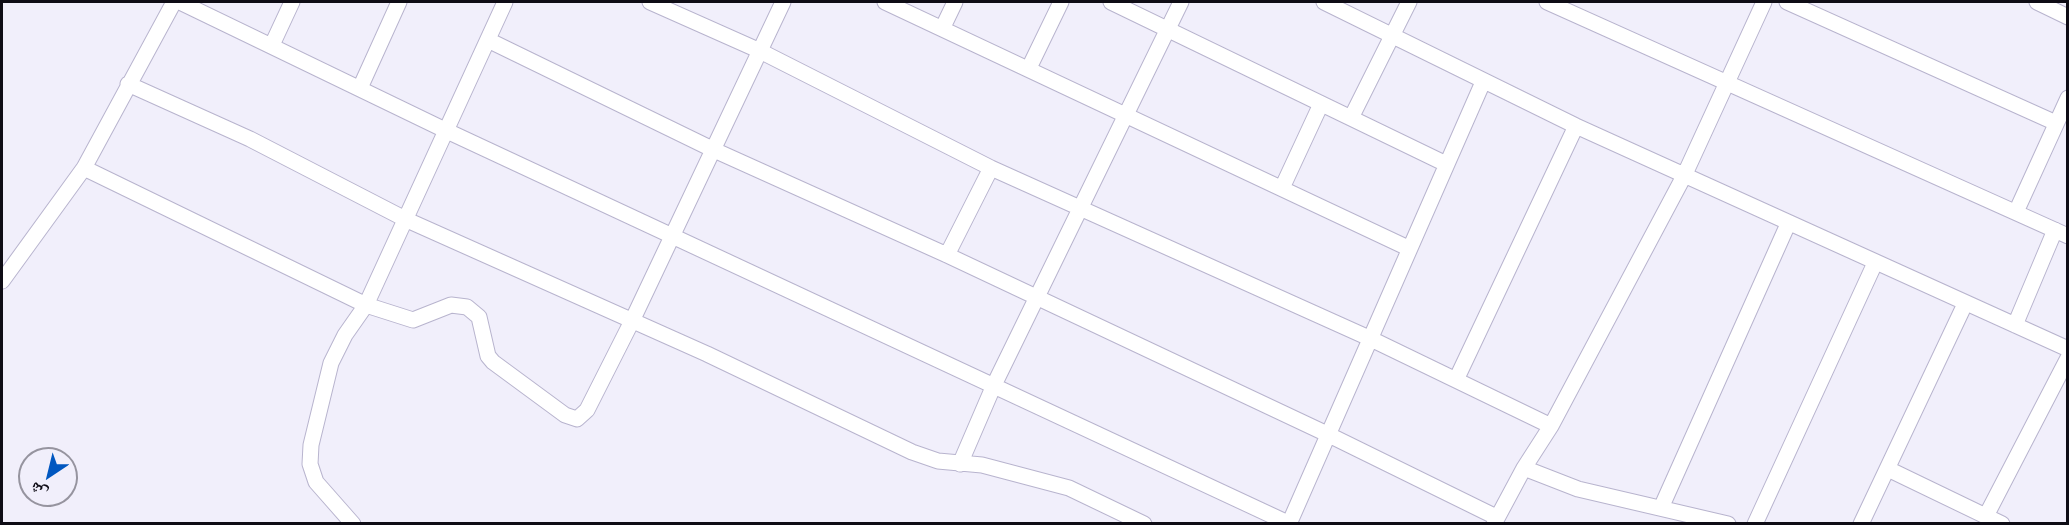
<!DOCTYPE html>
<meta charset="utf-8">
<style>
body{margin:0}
#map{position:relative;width:2069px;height:525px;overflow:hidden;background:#f1effb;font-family:"Space Grotesk","Noto Naskh Arabic",sans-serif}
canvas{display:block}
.frame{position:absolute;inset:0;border:3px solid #0e0c15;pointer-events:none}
.north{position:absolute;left:18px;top:447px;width:60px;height:60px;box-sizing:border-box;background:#f1effb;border:2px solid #96949f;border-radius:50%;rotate:215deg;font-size:16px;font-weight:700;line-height:24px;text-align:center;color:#0e0c15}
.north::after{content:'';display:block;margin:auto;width:21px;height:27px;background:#0157c0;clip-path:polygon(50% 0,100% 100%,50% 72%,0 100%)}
</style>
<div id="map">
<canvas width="2069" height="525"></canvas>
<div class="frame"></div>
<div class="north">ش</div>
</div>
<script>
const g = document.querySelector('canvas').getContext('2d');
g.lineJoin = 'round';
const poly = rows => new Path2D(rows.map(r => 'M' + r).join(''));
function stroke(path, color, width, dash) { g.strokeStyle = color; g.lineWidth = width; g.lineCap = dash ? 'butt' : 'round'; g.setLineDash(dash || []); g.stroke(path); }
const minor = poly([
 [180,2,447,131,1290,524],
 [650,2,758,50,991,168,1369,338,1551,426],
 [885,2,1408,248],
 [1111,2,1446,164],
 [1324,2,1576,126,2068,349],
 [1547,2,2068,236],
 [1787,2,2056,123],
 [2037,2,2068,17],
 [943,27,955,2],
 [488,40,714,150,947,255,1327,434,1496,517],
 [272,45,292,2],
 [1029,68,1061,2],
 [128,84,250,139,407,220,707,354,912,452,938,461,982,465,1069,488,1144,524],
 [360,88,399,2],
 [1351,118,1409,2],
 [84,168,366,305,413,320,451,305,467,307,479,317,488,356,493,362,565,415,577,419,587,410,632,321,783,2],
 [1282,188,1321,104],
 [2016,212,2068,98],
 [947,255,991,168],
 [2,281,84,168,174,2],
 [2015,325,2055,230],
 [1456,380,1576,126],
 [960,464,994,385,1181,2],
 [1524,468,1578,489,1728,524],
 [1888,469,2002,524],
 [1661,508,1788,224],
 [1986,516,2068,358],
 [353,524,316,482,310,464,311,445,331,363,345,335,366,305,505,2],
 [1289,524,1483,82],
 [1494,524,1524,468,1551,426,1684,176,1764,2],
 [1755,524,1875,263],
 [1861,524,1965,304]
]);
stroke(minor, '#b8b4ce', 17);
stroke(minor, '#fff', 15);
</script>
